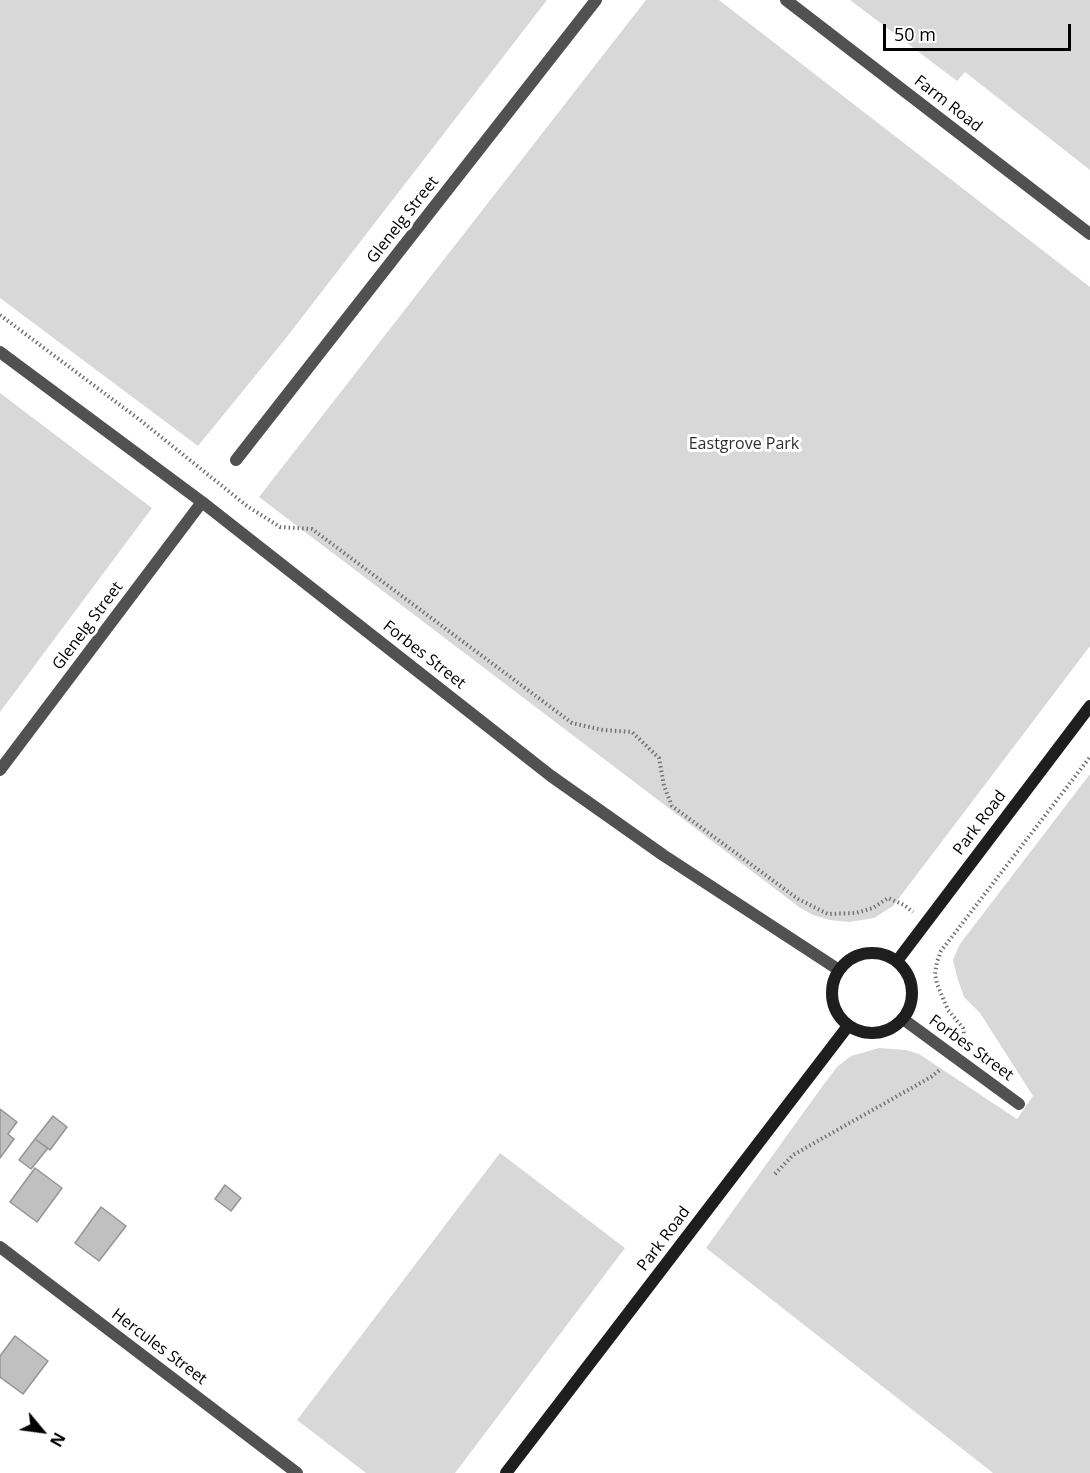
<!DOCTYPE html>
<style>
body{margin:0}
#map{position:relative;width:1090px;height:1473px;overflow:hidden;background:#fff;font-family:"Open Sans",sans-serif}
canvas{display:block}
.north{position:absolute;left:12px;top:1401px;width:60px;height:60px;-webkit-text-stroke:4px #fff;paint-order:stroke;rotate:119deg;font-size:16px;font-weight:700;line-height:24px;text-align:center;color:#000}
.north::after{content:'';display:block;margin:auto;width:21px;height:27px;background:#000;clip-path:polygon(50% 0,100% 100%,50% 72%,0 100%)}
.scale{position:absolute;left:883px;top:24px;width:188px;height:27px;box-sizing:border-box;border:3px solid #000;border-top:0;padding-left:8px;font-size:18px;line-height:21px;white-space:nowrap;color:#000;-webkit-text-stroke:4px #fff;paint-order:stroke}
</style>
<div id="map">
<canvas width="1090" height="1473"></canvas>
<div class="north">N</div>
<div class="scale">50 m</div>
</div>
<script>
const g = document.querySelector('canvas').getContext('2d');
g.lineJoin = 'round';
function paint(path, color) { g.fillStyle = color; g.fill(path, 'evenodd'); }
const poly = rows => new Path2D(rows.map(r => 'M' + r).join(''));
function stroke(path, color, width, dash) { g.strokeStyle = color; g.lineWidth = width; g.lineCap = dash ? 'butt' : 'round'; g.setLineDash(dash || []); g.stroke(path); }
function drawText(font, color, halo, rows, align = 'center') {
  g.font = font + ' "Open Sans",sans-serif'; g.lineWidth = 6; g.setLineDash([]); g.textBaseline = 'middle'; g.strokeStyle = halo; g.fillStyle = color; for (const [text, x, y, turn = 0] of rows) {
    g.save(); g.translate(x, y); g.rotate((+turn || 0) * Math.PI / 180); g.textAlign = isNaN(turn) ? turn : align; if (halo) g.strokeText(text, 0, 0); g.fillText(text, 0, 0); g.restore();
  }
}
paint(poly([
 [0,0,547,0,286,338,198,446,0,298],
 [646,0,719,0,1090,287,1090,646,893,906,874,918,849,922,830,920,813,915,799,907,259,497],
 [850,0,1090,0,1090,170,965,72,957,81],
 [0,393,152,508,0,712],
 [1090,774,1090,1473,993,1473,706,1248,824,1084,837,1067,851,1056,879,1048,906,1050,919,1054,1017,1119,1033,1096,980,1013,964,997,957,977,953,960,960,944],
 [500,1153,625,1248,455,1473,366,1473,297,1420]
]), '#d8d8d8');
const building = poly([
 [0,1109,17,1122,8,1134,14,1139,0,1158,0,1109],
 [53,1116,67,1127,50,1150,35,1139,53,1116],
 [35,1139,48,1148,31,1169,19,1160,35,1139],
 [35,1168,62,1188,37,1222,10,1202,35,1168],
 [225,1185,241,1198,231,1211,215,1199,225,1185],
 [101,1207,126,1226,99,1261,75,1243,101,1207],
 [15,1336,48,1361,23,1394,0,1377,0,1356,15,1336]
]);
paint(building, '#c0c0c0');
stroke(building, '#959595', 1.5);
stroke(poly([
 [0,315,140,420,247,506,280,527,312,529,572,723,603,730,632,732,659,758,664,786,672,806,798,899,828,914,856,913,873,908,888,898,904,905,913,912],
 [962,1042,964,1034,963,1028,948,1010,937,984,935,974,937,962,941,951,1090,757],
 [775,1174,793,1155,931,1077,941,1069]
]), '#737373', 4, [1.5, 3]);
stroke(poly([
 [786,0,1090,234],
 [236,460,596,0]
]), '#515151', 12);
stroke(poly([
 [0,352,202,502,551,776,663,855,839,970],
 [0,770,202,502],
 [903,1019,1019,1104],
 [0,1247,297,1473]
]), '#515151', 12);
stroke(poly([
 '832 993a40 40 0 1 1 80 0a40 40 0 1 1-80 0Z',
 [897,961,1090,706],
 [506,1473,848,1026]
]), '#1e1e1e', 12);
drawText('16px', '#000', '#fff', [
 ["Farm Road",948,104,38],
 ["Glenelg Street",403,220,-52],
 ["Glenelg Street",88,626,-53],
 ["Forbes Street",424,655,38],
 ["Park Road",980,823,-53],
 ["Forbes Street",971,1048,36],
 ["Park Road",664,1239,-53],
 ["Hercules Street",159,1347,37]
]);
drawText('16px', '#2f2f2f', '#fff', [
 ["Eastgrove Park",744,444]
]);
</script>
